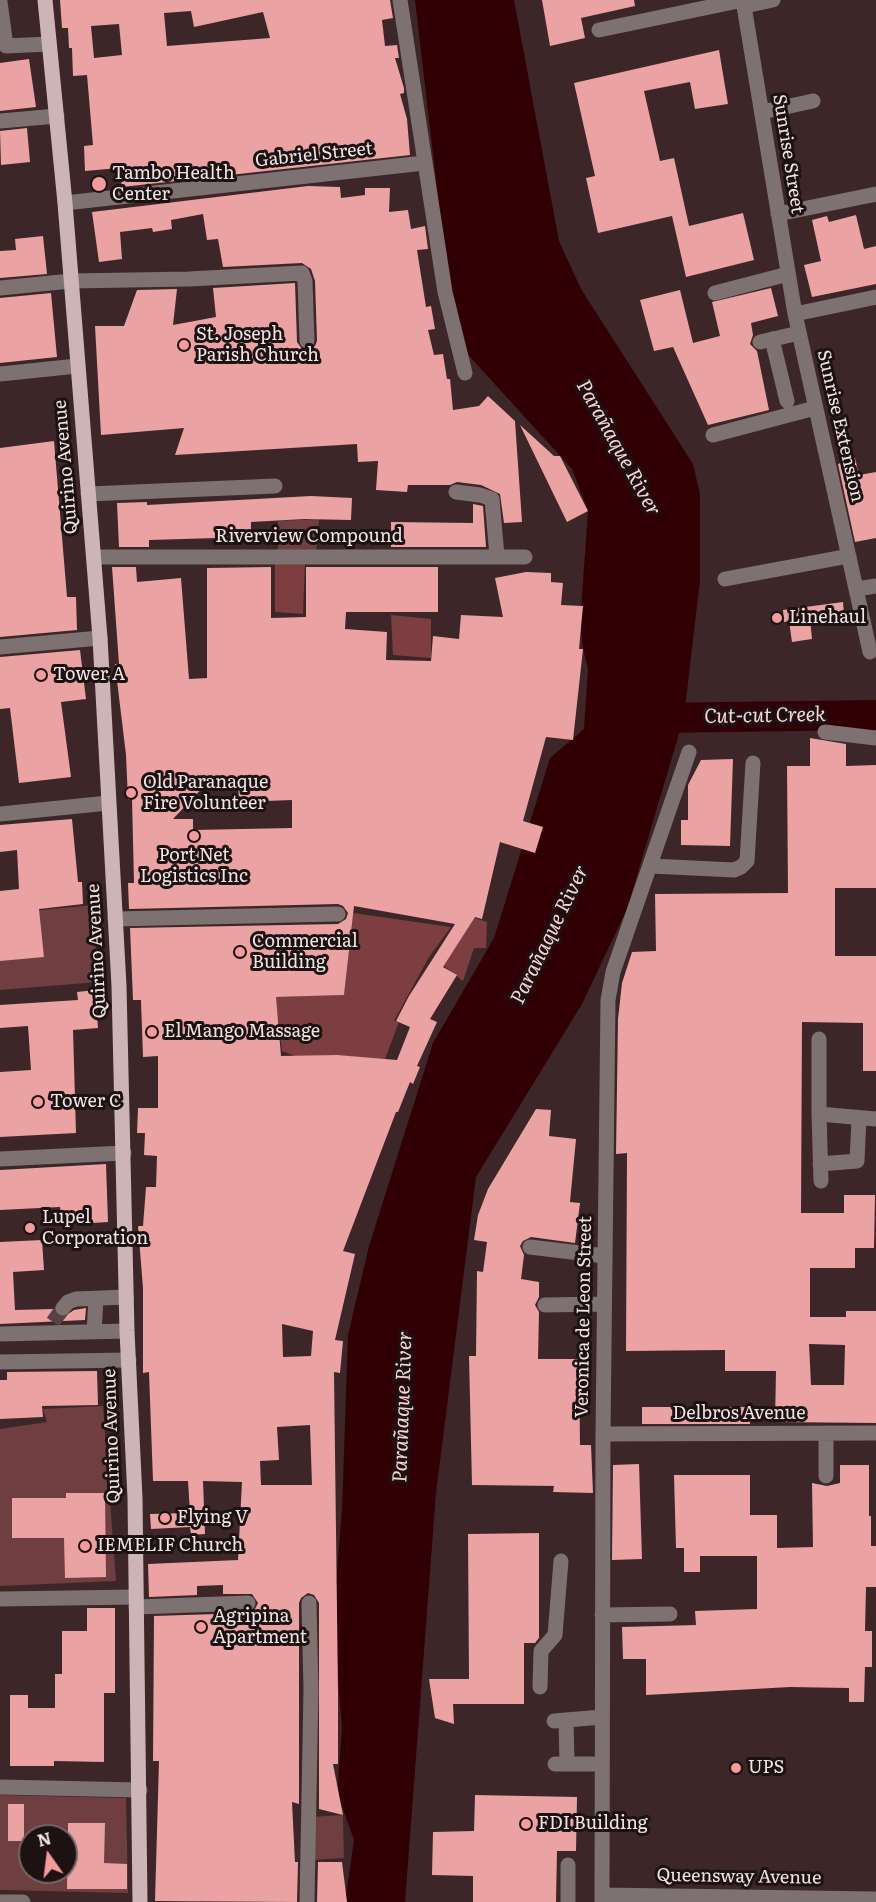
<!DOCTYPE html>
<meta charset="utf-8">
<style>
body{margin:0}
#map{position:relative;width:876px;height:1902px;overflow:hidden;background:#3c2627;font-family:Literata,serif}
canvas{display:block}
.north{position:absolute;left:18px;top:1824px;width:60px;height:60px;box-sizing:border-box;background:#1c1212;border:2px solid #726666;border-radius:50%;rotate:346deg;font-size:16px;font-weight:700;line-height:24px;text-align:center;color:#f3e4e4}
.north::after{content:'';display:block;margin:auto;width:21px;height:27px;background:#f59b9d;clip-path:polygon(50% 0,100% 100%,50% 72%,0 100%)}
</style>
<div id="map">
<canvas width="876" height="1902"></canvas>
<div class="north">N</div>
</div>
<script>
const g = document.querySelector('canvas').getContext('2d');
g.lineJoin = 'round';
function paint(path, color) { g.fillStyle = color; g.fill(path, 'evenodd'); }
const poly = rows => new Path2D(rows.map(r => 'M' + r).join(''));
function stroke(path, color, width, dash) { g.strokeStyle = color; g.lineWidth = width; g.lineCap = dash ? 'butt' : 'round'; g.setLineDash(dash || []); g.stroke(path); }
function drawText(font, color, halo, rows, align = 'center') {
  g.font = font + ' Literata,serif'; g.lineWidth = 6; g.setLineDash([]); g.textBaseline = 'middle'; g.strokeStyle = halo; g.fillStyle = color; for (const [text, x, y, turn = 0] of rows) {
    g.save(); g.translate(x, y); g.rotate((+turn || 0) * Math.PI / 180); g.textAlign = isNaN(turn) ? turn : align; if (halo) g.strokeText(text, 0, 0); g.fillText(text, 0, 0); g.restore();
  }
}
paint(poly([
 [319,519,316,555,278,552,278,521],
 [94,905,98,982,0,990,0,914],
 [103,1406,116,1581,0,1586,0,1429,47,1422,43,1409],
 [0,1795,126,1798,128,1893,0,1890],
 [30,1836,66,1836,66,1872,30,1872],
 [343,1815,344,1858,312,1860,310,1817]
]), '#6f3e40');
paint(poly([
 [275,560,305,562,303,614,275,612],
 [391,615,431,619,431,658,393,655],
 [353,913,451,927,429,957,394,1021,399,1022,385,1059,297,1057,282,1051,276,1004,141,1012,141,1001,344,995],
 [466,915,487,922,486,948,474,948,463,981,438,961]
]), '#7c3e41');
paint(poly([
 [415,0,514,0,559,241,581,289,693,464,700,494,700,580,684,717,627,909,582,1004,476,1177,436,1493,405,1902,345,1902,354,1840,337,1792,342,1728,333,1619,342,1510,348,1335,369,1246,433,1043,494,938,550,758,584,729,588,669,583,649,580,623,588,511,572,469,462,348,450,299]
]), '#310005');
stroke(poly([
 [653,718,876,715]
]), '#310005', 30);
paint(poly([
 [60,0,390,0,393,18,382,20,385,46,397,45,399,58,395,58,404,88,404,93,400,94,407,119,410,155,122,187,119,168,85,171,84,146,93,145,87,75,73,76,72,48,69,48,68,28,62,28],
 [191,11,194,27,263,12,270,38,167,46,164,13],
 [119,24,122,55,94,58,91,26],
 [542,0,634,0,635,6,581,18,585,38,550,46],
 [719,50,728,104,695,109,690,82,644,91,660,161,674,158,689,226,743,213,754,260,686,277,672,216,598,233,586,178,595,176,574,83],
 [29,59,36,107,0,111,0,63],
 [27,128,30,162,1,165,0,131],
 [308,186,340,187,341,198,365,195,365,188,390,188,389,212,408,210,411,229,425,226,428,249,417,250,426,307,431,306,435,329,428,330,434,355,443,354,447,379,450,379,453,410,479,406,488,396,515,421,522,522,504,523,500,494,481,485,457,482,450,485,408,485,407,492,376,490,378,461,358,462,357,444,175,455,184,428,101,435,95,326,124,326,137,290,177,289,173,325,216,317,213,288,295,283,297,342,302,349,308,351,315,346,317,341,315,281,311,269,302,263,223,267,218,239,207,240,203,214,171,220,172,229,153,232,152,228,120,232,122,259,99,262,92,212],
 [856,215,864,249,876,246,876,284,812,297,804,265,821,261,812,220,827,216,829,222],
 [43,236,47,274,0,278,0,251,16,250,15,239],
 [771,288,778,316,751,323,753,335,750,344,757,351,769,410,708,425,673,347,654,351,640,300,680,290,693,343,720,336,712,302],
 [51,293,57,357,0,363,0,298],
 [520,425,554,456,560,456,588,511,567,522],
 [54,441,67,597,76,597,77,630,0,637,0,448],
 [855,458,859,475,876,472,876,538,855,542,838,464],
 [311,496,352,498,351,520,305,519,251,522,251,537,149,540,149,547,119,547,117,503,147,502,147,505],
 [473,504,483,506,486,547,391,547,391,522,473,523],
 [112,567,136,567,137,582,181,578,189,679,207,678,207,568,271,567,271,618,306,617,306,567,438,567,438,612,346,612,345,629,387,632,386,660,431,661,433,636,459,639,461,615,503,617,495,578,526,572,551,573,551,582,563,583,561,605,583,606,579,649,583,649,573,740,546,737,523,821,543,827,535,853,500,842,482,919,475,917,443,967,457,975,430,1019,437,1022,417,1066,420,1067,413,1084,410,1082,398,1112,396,1112,343,1251,355,1254,335,1340,343,1341,340,1373,334,1372,338,1691,338,1764,333,1764,343,1815,319,1809,319,1603,314,1595,308,1593,301,1598,299,1603,299,1804,292,1802,295,1862,298,1862,297,1902,155,1901,159,1761,153,1761,154,1616,248,1613,254,1611,258,1603,252,1594,223,1594,223,1585,197,1586,197,1595,149,1597,148,1564,238,1560,242,1482,203,1481,205,1534,191,1535,190,1527,151,1529,150,1514,190,1513,188,1481,153,1481,149,1372,143,1373,143,1288,138,1226,143,1226,146,1187,156,1187,157,1156,144,1155,145,1133,137,1133,138,1108,158,1108,158,1056,143,1057,141,1000,133,1000,130,928,338,924,346,919,348,913,343,906,338,904,129,909,128,883,134,883,132,799,128,800,126,755,115,664,119,664],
 [209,781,238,782,239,802,292,800,292,828,193,830,193,819,173,819],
 [354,906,455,924,409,996,396,1021,410,1027,397,1060,337,1055,281,1056,276,997,344,995],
 [282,1324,313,1331,311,1356,283,1357],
 [310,1425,312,1485,261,1485,260,1461,279,1460,277,1427],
 [843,602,844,615,810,619,812,639,792,642,789,621,784,622,783,610],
 [80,650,86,699,61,702,71,777,19,783,10,708,0,709,0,657],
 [810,738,846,744,846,766,876,765,876,888,835,888,835,956,876,956,876,1071,863,1071,863,1023,802,1022,801,1213,844,1213,844,1195,875,1195,874,1248,855,1248,855,1268,810,1268,810,1317,846,1317,846,1311,876,1311,876,1423,775,1422,776,1371,725,1371,725,1350,626,1351,627,1153,616,1154,618,1019,622,983,632,952,656,951,655,894,788,893,787,766,810,766],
 [809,1344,845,1345,844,1385,811,1385],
 [733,759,730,846,681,845,681,820,688,820,688,785,701,760],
 [72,819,78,882,82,882,83,904,39,909,44,957,0,961,0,891,19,889,17,850,0,852,0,825],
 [95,990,98,1028,73,1030,76,1133,0,1137,0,1072,31,1070,28,1026,0,1028,0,1005,78,1000,77,992],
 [536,1109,551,1110,549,1136,576,1139,570,1202,580,1203,575,1243,531,1237,523,1241,520,1246,524,1255,521,1279,539,1282,539,1297,535,1305,539,1312,538,1359,579,1359,580,1445,591,1445,593,1493,553,1492,554,1486,472,1485,469,1356,476,1356,477,1271,483,1272,487,1242,474,1240,478,1215,488,1189],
 [106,1164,108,1222,61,1225,60,1207,0,1210,0,1170],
 [42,1240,44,1270,13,1272,15,1310,54,1309,56,1315,62,1318,74,1310,86,1308,85,1320,0,1324,0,1242],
 [97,1371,98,1405,42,1406,43,1417,0,1419,0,1380,7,1380,7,1372],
 [642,1407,750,1407,750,1424,642,1424],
 [639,1464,642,1559,612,1560,613,1465],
 [840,1465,869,1465,869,1516,871,1516,871,1546,876,1546,876,1587,866,1587,865,1631,872,1631,872,1667,865,1667,864,1702,849,1702,849,1688,790,1687,646,1695,646,1659,623,1659,622,1627,696,1625,695,1611,757,1609,757,1556,700,1556,700,1572,684,1572,684,1548,676,1548,674,1475,750,1475,750,1515,777,1515,777,1548,813,1547,812,1483,827,1486,840,1483],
 [66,1493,105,1493,106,1577,65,1578,64,1538,12,1538,12,1498,66,1498],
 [539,1533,539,1638,535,1643,524,1643,524,1704,453,1704,454,1724,435,1718,429,1679,469,1679,468,1534],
 [87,1608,115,1608,115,1693,104,1693,104,1762,54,1761,54,1766,10,1766,10,1695,28,1695,28,1708,55,1708,55,1674,62,1674,62,1631,87,1631],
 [475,1795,577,1797,576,1851,557,1851,556,1902,473,1902,473,1876,432,1875,433,1832,474,1831],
 [8,1804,24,1804,24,1841,8,1841],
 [68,1823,105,1823,104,1863,127,1864,127,1889,67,1889],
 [318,1862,342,1862,347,1902,317,1902]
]), '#eaa2a3');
stroke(poly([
 [53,1322,63,1308]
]), '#574243', 15, [15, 8]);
stroke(poly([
 [400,0,445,292,465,373],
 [743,0,795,314,870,652],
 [0,2,6,46,49,44],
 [745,6,773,0],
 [599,30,743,0],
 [762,112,813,101],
 [0,121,57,116],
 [65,203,424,163],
 [778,214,876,194],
 [0,288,71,281,189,279,302,273,305,281,307,341],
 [715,293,788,274],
 [795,314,876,297],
 [772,339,787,401],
 [760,342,799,333],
 [0,374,77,366],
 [713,435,815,408],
 [456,492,480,495,492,499,497,556],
 [88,494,275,486],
 [94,557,525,557],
 [725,579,849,556],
 [857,589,876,586],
 [0,647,100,638],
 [825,732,876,738],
 [0,814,108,803],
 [651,866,734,870,741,867,747,861,753,763],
 [115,919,338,914],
 [819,1039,819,1114,876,1119],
 [819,1114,821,1181],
 [0,1159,124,1153],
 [820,1164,857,1161,859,1118],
 [530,1247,605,1256],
 [545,1305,604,1304],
 [63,1308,68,1302,76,1299,126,1297],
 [94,1332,96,1299],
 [0,1334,127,1331],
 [0,1362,129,1360],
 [826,1433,826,1476],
 [603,1434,876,1433],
 [0,1599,136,1597],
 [136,1607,248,1603],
 [602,1615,670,1614],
 [540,1687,541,1651,555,1635,561,1561],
 [566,1720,567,1764],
 [554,1721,602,1717],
 [555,1764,602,1764],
 [0,1787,140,1790],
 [568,1865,568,1902],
 [602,1895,876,1899],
 [0,1902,23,1902],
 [307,1902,311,1690,309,1603],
 [602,1902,603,1434,608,1000,613,972,689,752]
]), '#7d7171', 15);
stroke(poly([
 [45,0,65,203,100,638,119,986,127,1331,135,1498,140,1902]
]), '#cdb5b5', 15);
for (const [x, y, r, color] of [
 [99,184,8,"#f59b9d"],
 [184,345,6,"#f59b9d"],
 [777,618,6,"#f59b9d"],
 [41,675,6,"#f59b9d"],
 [131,793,6,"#f59b9d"],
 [194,836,6,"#f59b9d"],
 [240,952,6,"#f59b9d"],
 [152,1032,6,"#f59b9d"],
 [38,1102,6,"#f59b9d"],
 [30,1228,6,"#f59b9d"],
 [165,1518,6,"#f59b9d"],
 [85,1546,6,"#f59b9d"],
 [201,1627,6,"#f59b9d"],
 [736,1768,6,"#f59b9d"],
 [526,1824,6,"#f59b9d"]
]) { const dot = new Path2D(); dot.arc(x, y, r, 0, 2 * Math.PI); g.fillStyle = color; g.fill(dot); stroke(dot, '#1c1212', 2); }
drawText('18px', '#f3e4e4', '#1c1212', [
 ["Sunrise Street",788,154,81],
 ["Gabriel Street",314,155,-6],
 ["Sunrise Extension",840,426,77],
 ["Quirino Avenue",66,467,-95],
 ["Riverview Compound",309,537],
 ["Quirino Avenue",97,951,-93],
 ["Veronica de Leon Street",584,1317,-89],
 ["Delbros Avenue",739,1414],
 ["Quirino Avenue",112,1436,-92],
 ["Queensway Avenue",739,1877,1]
]);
drawText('18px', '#f3e4e4', '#1c1212', [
 ["Tambo Health",112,174],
 ["Center",112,195],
 ["St. Joseph",196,335],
 ["Parish Church",196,356],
 ["Linehaul",789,618],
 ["Tower A",53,675],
 ["Old Paranaque",143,783],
 ["Fire Volunteer",143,804],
 ["Port Net",194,856,"center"],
 ["Logistics Inc",194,877,"center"],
 ["Commercial",252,942],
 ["Building",252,963],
 ["El Mango Massage",164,1032],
 ["Tower C",50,1102],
 ["Lupel",42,1218],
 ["Corporation",42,1239],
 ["Flying V",177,1518],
 ["IEMELIF Church",97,1546],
 ["Agripina",213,1617],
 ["Apartment",213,1638],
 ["UPS",748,1768],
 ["FDI Building",538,1824]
], 'left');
drawText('italic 20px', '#fdd4d4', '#1c1212', [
 ["Parañaque River",618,448,61],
 ["Cut-cut Creek",765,716,-1],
 ["Parañaque River",550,935,-64],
 ["Parañaque River",403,1407,-88]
]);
</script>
